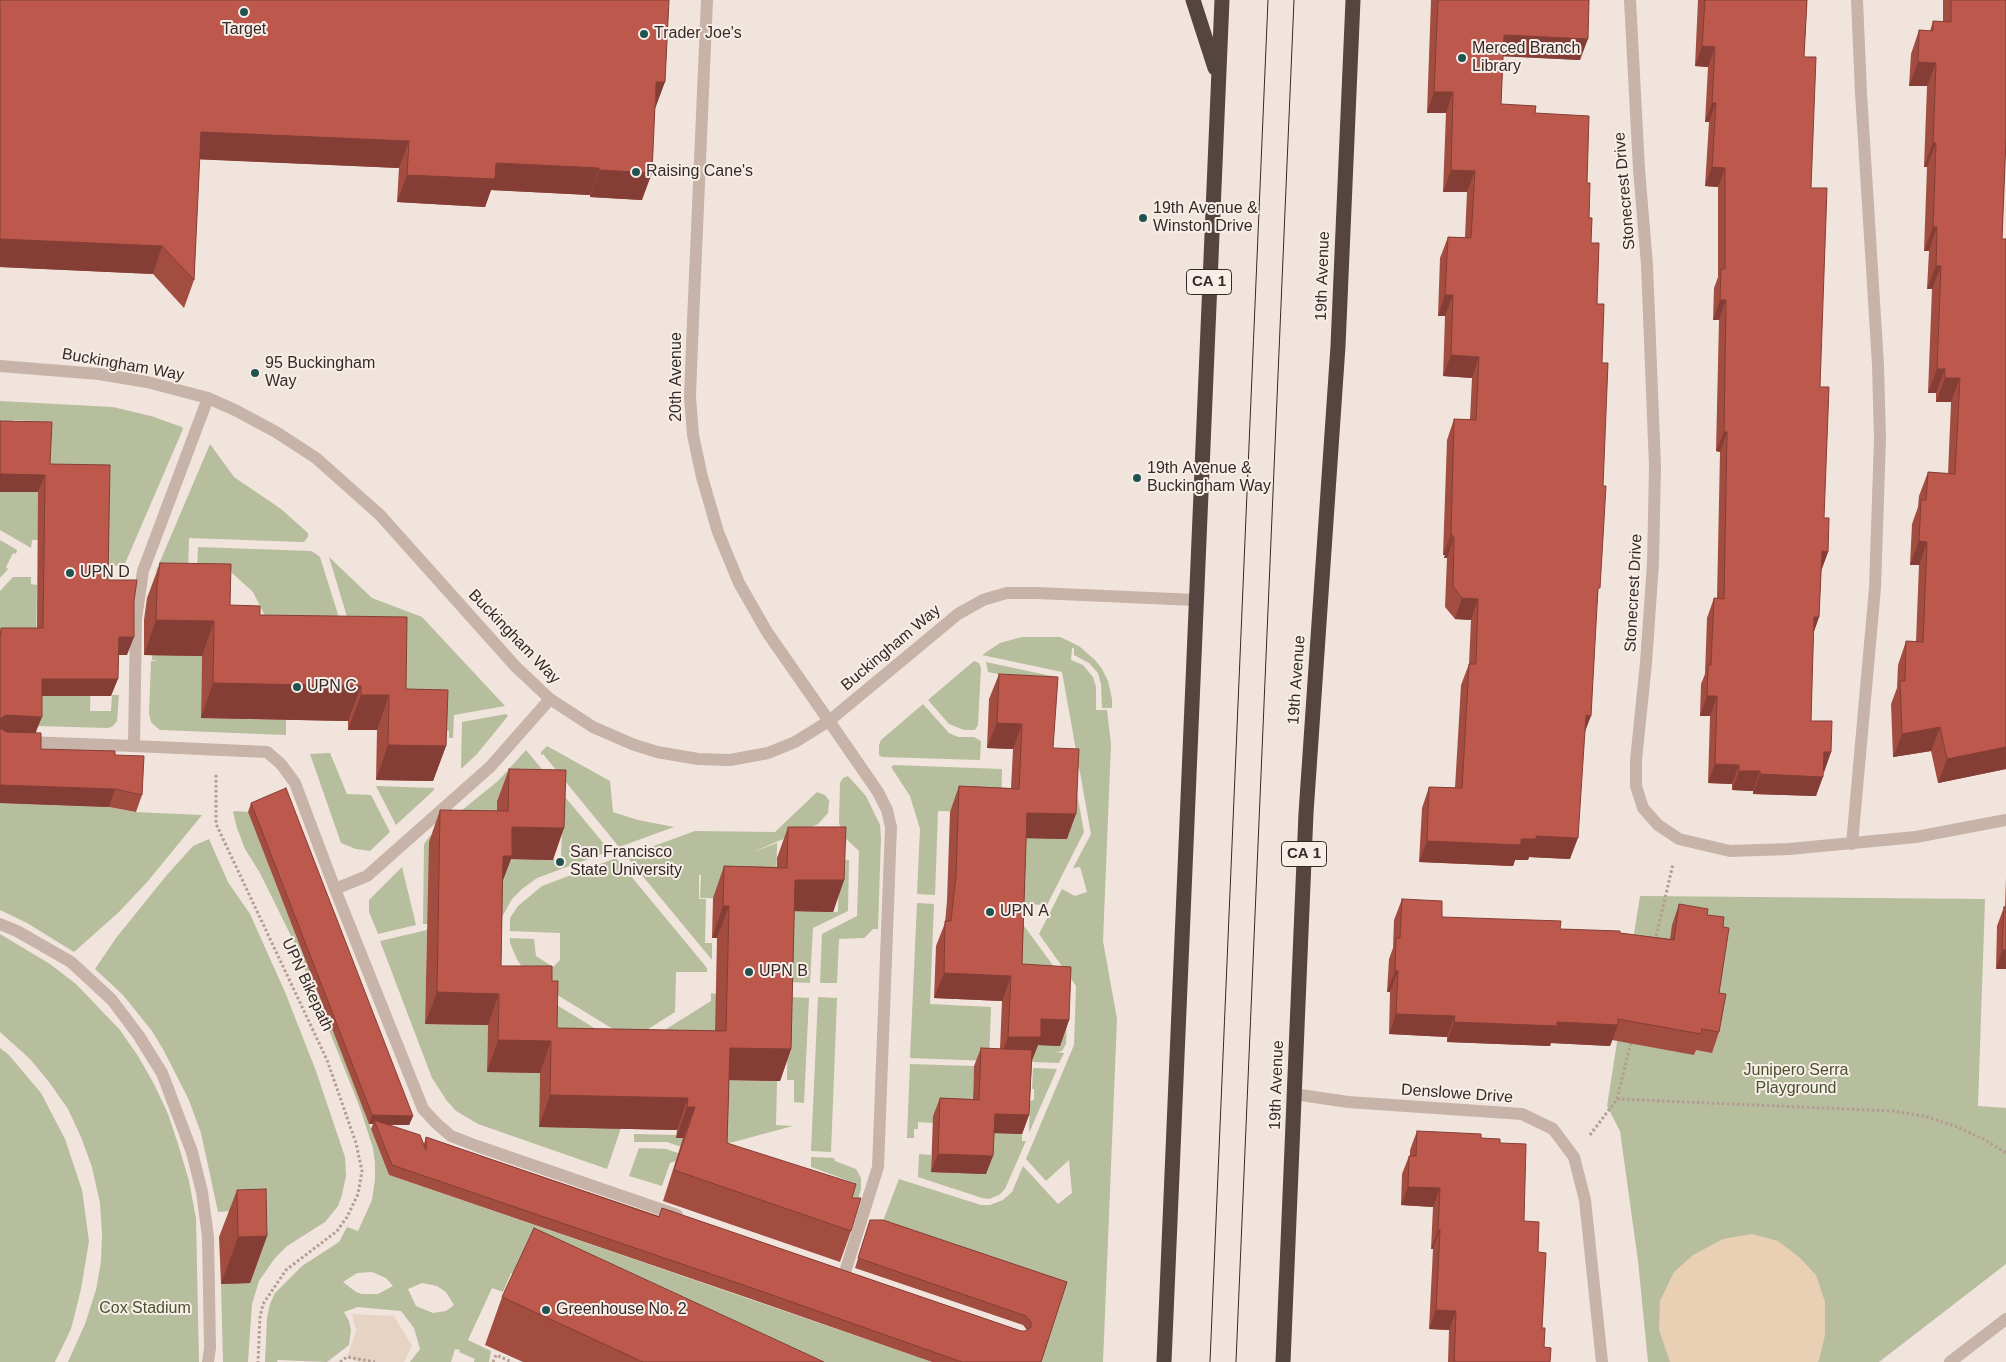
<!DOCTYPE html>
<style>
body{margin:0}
canvas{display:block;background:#f0e4dc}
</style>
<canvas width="2006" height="1362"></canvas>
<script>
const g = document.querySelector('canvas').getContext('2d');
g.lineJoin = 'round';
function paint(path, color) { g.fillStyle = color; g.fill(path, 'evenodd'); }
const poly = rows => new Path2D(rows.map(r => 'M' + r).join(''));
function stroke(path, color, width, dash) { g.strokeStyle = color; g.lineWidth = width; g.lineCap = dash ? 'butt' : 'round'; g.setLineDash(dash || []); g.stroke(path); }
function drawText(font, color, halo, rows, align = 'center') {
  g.font = font + ' Arial,sans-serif'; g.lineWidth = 4; g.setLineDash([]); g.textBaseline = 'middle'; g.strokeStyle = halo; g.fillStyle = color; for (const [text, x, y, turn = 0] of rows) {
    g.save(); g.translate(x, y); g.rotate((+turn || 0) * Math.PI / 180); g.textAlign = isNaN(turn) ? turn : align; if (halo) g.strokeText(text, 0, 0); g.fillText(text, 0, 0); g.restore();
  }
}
paint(poly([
 [0,401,113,407,151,416,182,427,183,429,124,566,102,565,44,481,34,421,13,420,12,423,0,423],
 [210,444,234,477,281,509,308,533,308,537,304,542,301,542,189,538,188,571,156,571],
 [0,492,38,492,38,540,32,540,31,548,0,530],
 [0,540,17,550,16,554,13,553,6,567,8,569,0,578],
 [198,547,311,551,316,554,320,557,341,624,269,624,253,592,231,572,197,571],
 [329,557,372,598,422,617,505,706,454,715,453,738,449,738,449,731,435,731,351,630],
 [13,577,31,577,31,584,37,585,36,646,0,645,0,591],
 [153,597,202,656,201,718,286,720,286,735,160,730,155,726,151,722,149,713,151,661,159,661,152,660],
 [1022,637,1060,637,1079,646,1095,660,1102,669,1108,681,1112,699,1112,708,1102,708,1101,684,1098,673,1089,663,1074,655,1074,648,1072,648,1071,660,1083,665,1093,677,1096,687,1096,710,1107,710,1111,744,1103,941,1117,1019,1103,1362,1041,1362,1064,1292,880,1229,899,1179,981,1205,990,1205,1003,1200,1012,1192,1023,1166,1058,1204,1072,1193,1069,1160,1046,1181,1026,1159,1074,1045,1076,986,1039,934,1062,889,1075,896,1087,892,1080,867,1073,868,1091,834,1062,672,982,655,1000,643],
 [974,661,979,663,981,668,978,725,975,730,964,730,949,724,928,700],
 [986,662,1056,677,1049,684,988,672],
 [36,664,91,666,90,711,111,711,112,695,119,695,117,721,113,726,108,728,0,725],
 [923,704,949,733,958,737,974,737,981,741,980,760,882,757,879,755,879,745,881,740],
 [506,714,508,716,477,754,461,769,462,722],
 [547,746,610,781,613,812,638,820,674,827,619,847,543,754,541,755,541,752],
 [526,750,610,851,537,878,522,889,512,899,502,917,502,931,496,931,501,858,561,859,563,802,551,781,505,780,497,801,497,843,427,924,423,924,424,844,430,836,498,781],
 [330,753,347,794,371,795,390,832,370,851,356,849,341,843,310,754],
 [894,765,1002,769,1001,813,938,811,935,895,917,894,920,829,910,796,891,767],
 [1072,766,1084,832,1047,905,1022,904,1018,838],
 [848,776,866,796,880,825,881,837,878,929,873,929,864,938,839,939,837,983,820,983,822,934,857,916,859,851,844,837,839,823,840,783,843,778],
 [376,786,434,788,434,790,396,825],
 [817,792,825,795,830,802,829,802,828,813,818,824,753,852,777,843,776,899,700,898,701,875,699,875,699,899,706,899,705,943,712,943,712,960,626,856,695,831,775,832],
 [0,803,109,807,135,812,202,815,148,881,119,912,74,952,27,923,0,910],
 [235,811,248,812,389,1175,932,1362,704,1362,511,1273,503,1292,492,1288,468,1340,491,1351,489,1362,474,1362,475,1359,459,1352,460,1350,455,1349,451,1362,410,1362,420,1349,414,1328,401,1311,358,1307,344,1312,349,1321,351,1330,349,1345,327,1362,278,1360,277,1362,265,1362,267,1318,270,1304,275,1293,302,1266,339,1242,347,1227,358,1231,372,1200,375,1179,375,1163,373,1148,360,1108,294,942,260,873,245,849,237,828,233,812],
 [372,1272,386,1278,393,1286,378,1294,362,1294,356,1292,343,1282,357,1273],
 [422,1283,437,1286,446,1292,454,1305,446,1311,433,1313,416,1306,408,1289],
 [209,839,228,882,250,914,285,992,316,1071,345,1157,346,1176,342,1195,338,1206,325,1222,287,1246,275,1258,259,1281,252,1304,248,1362,223,1362,221,1284,230,1211,218,1212,201,1133,188,1098,164,1051,152,1031,123,995,95,969,116,938,166,876,193,846],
 [616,858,707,968,707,972,676,972,675,1012,631,1040,528,977,517,959,510,943,510,938,534,939,536,956,553,967,560,960,560,933,510,931,510,918,518,906,542,886],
 [839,859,849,860,848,911,813,928,810,983,789,982,783,911,838,912],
 [402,867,416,925,378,934,369,912,369,900],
 [1640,896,1985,899,1978,1106,2006,1108,2006,1264,1879,1362,1648,1362,1638,1261,1620,1131,1607,1106],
 [917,903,934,904,930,1004,991,1007,989,1061,910,1058],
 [1022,923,1068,986,1066,1044,1062,1051,1056,1052,1064,1053,1059,1063,1031,1062,1012,989],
 [427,930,425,1024,488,1025,487,1072,540,1073,539,1127,621,1128,607,1169,478,1124,456,1111,447,1101,432,1078,380,941],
 [0,934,50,964,76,984,120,1030,138,1056,154,1084,168,1114,179,1147,189,1181,196,1218,199,1362,68,1362,85,1324,96,1290,101,1261,102,1234,100,1203,92,1167,81,1137,68,1109,49,1082,30,1059,0,1032],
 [711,993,716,994,715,1063,631,1051,711,1001],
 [788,997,809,998,804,1103,794,1102,794,1080,787,1080],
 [818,997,837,998,831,1152,811,1151],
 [547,999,617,1042,546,1060],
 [0,1048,9,1055,41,1093,65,1139,82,1190,89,1241,81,1289,71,1329,55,1362,0,1362],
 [910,1064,974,1066,972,1118,933,1123,918,1122,918,1129,914,1129,914,1138,907,1138],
 [1033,1068,1057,1069,1029,1133,1030,1101,1034,1100,1034,1089,1032,1089],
 [718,1080,777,1081,776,1125,793,1126,696,1152,667,1142,634,1142,634,1134,676,1135,676,1138],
 [988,1133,1022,1134,1022,1141,1026,1141,1005,1189,999,1195,989,1199,982,1198,918,1177,919,1154,931,1155,931,1172],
 [639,1148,666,1149,696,1159,677,1158,676,1161,670,1163,662,1186,629,1176],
 [811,1157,834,1158,835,1161,856,1169,861,1178,861,1189,847,1237,835,1245,855,1183,811,1167]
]), '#b7be9d');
paint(poly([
 [1752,1234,1778,1241,1800,1258,1816,1275,1825,1302,1825,1335,1819,1360,1818,1362,1670,1362,1659,1330,1660,1301,1674,1272,1693,1255,1723,1239]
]), '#e9d0b4');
paint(poly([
 [352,1314,394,1316,412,1346,404,1362,357,1362,347,1357,356,1331]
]), '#e7d3c4');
stroke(poly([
 [216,775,216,824,327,1060,356,1143,362,1171,358,1194,347,1217,337,1231,286,1270,263,1304,260,1317,258,1362],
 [1655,941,1673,864],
 [1617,1099,1893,1111,1924,1116,1955,1126,1983,1139,2006,1153],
 [1590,1135,1617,1099,1631,1042],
 [340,1362,347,1357,375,1362],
 [493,1362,496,1355,512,1362]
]), '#b39c93', 3, [2.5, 2.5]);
stroke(poly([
 [208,398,143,571,136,619,134,746,267,752,281,764,295,783,335,889,423,1109,437,1124,451,1136,477,1146,677,1215],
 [829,721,878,792,887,810,891,827,878,1167,845,1272],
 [0,741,134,746],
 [1852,844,1875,588,1880,439,1878,365,1861,93,1857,0],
 [335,889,367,876,490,767,550,699]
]), '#c7b3a8', 12);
stroke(poly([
 [707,0,692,344,690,397,693,435,702,477,718,532,739,583,767,632,829,721],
 [1630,0,1639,169,1647,265,1655,467,1653,563,1646,663,1636,760,1636,786,1643,808,1658,825,1679,839,1730,851,1789,849,1916,837,2006,820],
 [0,366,99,374,147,382,208,398,235,410,276,432,316,458,380,515,516,667,550,699,593,727,632,744,657,752,698,759,730,760,768,753,795,742,829,721,958,614,983,600,996,596,1007,593,1037,593,1196,600],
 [0,924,17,931,71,962,112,1000,139,1036,162,1073,192,1152,202,1192,208,1237,210,1348,208,1362],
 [1294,1094,1348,1102,1522,1114,1553,1129,1574,1157,1585,1200,1602,1362],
 [1950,1362,2006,1319]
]), '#c7b3a8', 12);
stroke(poly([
 [1193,0,1215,68],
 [1164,1362,1222,0],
 [1283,1362,1306,813,1338,346,1353,0]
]), '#554440', 15);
stroke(poly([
 [1210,1362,1268,0],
 [1236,1362,1294,0]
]), '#352a28', 1);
paint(poly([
 [0,0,655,109,642,200,590,197,590,195,491,190,485,207,397,202,399,168,199,159,194,280,184,308,153,274,0,267],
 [1431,0,1589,0,1580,60,1503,56,1501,104,1535,113,1587,183,1591,243,1602,363,1598,596,1584,733,1570,859,1529,857,1528,860,1515,860,1513,866,1419,862,1422,808,1429,787,1455,788,1461,685,1469,664,1471,620,1455,619,1445,607,1447,558,1444,558,1445,555,1443,555,1447,440,1454,419,1470,419,1472,378,1443,376,1445,316,1438,316,1440,258,1448,237,1465,237,1467,192,1443,192,1446,113,1427,113],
 [1698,0,1807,0,1804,57,1820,387,1824,518,1828,552,1821,571,1819,617,1813,634,1811,721,1831,752,1824,772,1823,772,1816,796,1753,794,1753,791,1732,790,1732,784,1708,783,1710,716,1700,716,1701,684,1705,674,1707,618,1714,598,1717,599,1720,452,1716,451,1719,320,1713,320,1714,288,1718,277,1718,187,1705,186,1709,122,1705,122,1708,67,1695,66],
 [1943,0,2006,0,2006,155,2005,156,2002,239,2006,769,1938,783,1931,751,1893,757,1891,704,1897,688,1898,665,1906,641,1916,641,1919,565,1910,565,1912,524,1918,507,1919,496,1928,472,1948,474,1951,402,1936,402,1936,393,1928,393,1932,289,1927,289,1929,251,1924,251,1927,167,1924,167,1927,86,1909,86,1911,54,1919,30,1930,31,1933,21,1943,22],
 [0,421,50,464,108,580,127,655,118,655,111,696,42,696,36,733,41,749,115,755,142,795,136,812,109,807,0,803,0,631,1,628,37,628,38,492,0,492],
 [160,563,230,605,260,615,406,689,446,746,433,781,376,780,377,730,348,730,348,721,201,718,202,656,144,655,144,620,147,598],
 [999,674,1053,748,1067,839,1026,838,1022,964,1069,1020,1060,1046,1038,1045,1032,1061,1029,1115,1022,1134,994,1133,986,1174,931,1172,933,1116,940,1098,973,1099,974,1066,981,1048,1000,1049,1002,1001,934,998,936,946,945,923,947,901,950,812,959,786,1011,788,1013,749,987,748,989,699],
 [509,769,553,860,511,859,502,882,501,966,552,981,557,1028,715,1031,717,938,712,938,713,898,724,866,777,867,777,858,788,827,844,880,833,912,794,911,791,1049,780,1081,729,1080,727,1143,852,1198,851,1231,840,1262,663,1201,683,1138,676,1138,677,1130,539,1127,540,1073,487,1072,488,1025,425,1024,429,842,440,810,497,811,497,801],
 [251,803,413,1116,409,1125,389,1125,424,1144,426,1137,659,1216,662,1208,1021,1331,1025,1331,1027,1330,1023,1325,855,1268,870,1220,1067,1282,1041,1362,932,1362,751,1299,389,1175,371,1129,373,1124,369,1124,248,812],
 [2006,878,2006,969,1996,969,1997,926,2004,907,2005,907],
 [1402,899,1442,917,1560,929,1620,933,1670,939,1672,925,1679,904,1707,915,1723,927,1719,993,1719,1032,1712,1053,1696,1050,1694,1055,1612,1040,1610,1046,1551,1043,1550,1046,1447,1042,1447,1037,1389,1034,1390,992,1387,992,1389,959,1393,948,1394,920],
 [1417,1131,1481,1138,1500,1143,1524,1221,1538,1252,1542,1328,1544,1347,1550,1362,1448,1362,1449,1330,1429,1329,1433,1249,1431,1249,1433,1207,1401,1205,1402,1174,1409,1156,1410,1156,1410,1150],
 [237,1190,267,1236,250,1283,221,1284,219,1237],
 [502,1297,824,1362,523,1362,485,1345]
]), '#a34d41');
paint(poly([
 [1504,35,1588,39,1580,60,1496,56],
 [1702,46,1715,47,1708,67,1695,66],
 [1918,62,1936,63,1927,86,1909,86],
 [656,82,665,82,655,109],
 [1434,92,1453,92,1446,113,1427,113],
 [1712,103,1716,103,1709,122,1705,122],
 [201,132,409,141,399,168,191,159],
 [1933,143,1936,143,1927,167,1924,167],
 [496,163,599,168,590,195,491,190,485,207,397,202,407,175],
 [1712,167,1725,168,1718,187,1705,186],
 [599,170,652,173,642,200,590,197],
 [1451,170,1475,171,1467,192,1443,192],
 [1933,227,1937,227,1929,251,1924,251],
 [0,239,162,246,153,274,0,267],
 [1936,266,1941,266,1932,289,1927,289],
 [1445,295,1453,295,1445,316,1438,316],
 [1720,300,1726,300,1719,320,1713,320],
 [1451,355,1479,357,1472,378,1443,376],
 [1937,369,1945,369,1936,393,1928,393],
 [1945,378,1960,378,1951,402,1936,402],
 [1724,432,1727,432,1720,452,1716,451],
 [0,474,45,475,38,492,0,492],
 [1451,534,1452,534,1445,555,1443,555],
 [1452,537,1454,537,1447,558,1444,558],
 [1919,541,1927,542,1919,565,1910,565],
 [1822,551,1828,552,1821,571],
 [1462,598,1478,599,1471,620,1455,619],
 [1814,617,1819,617,1812,637],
 [156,620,214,621,202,656,144,655],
 [119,637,134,637,127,655,112,655],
 [42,679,118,679,111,696,36,696],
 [213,683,361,686,348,721,201,718],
 [361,695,389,695,377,730,348,730],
 [1707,696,1717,696,1710,716,1700,716],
 [6,715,42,717,35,734,0,733,0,719],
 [1586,715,1591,716,1583,737],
 [997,723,1022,724,1013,749,987,748],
 [1940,727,1931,751,1893,757,1902,734],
 [388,745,446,746,433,781,376,780],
 [2006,747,2006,769,1938,783,1947,759],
 [1824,752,1831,752,1824,772,1817,771],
 [1715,764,1739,765,1732,784,1708,783],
 [1739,771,1760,771,1753,791,1732,790],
 [1760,774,1823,777,1816,796,1753,794],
 [0,785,115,789,109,807,0,803],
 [1027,813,1076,814,1067,839,1018,838],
 [512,827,564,828,553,860,511,859,500,888,491,887],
 [1536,836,1578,838,1570,859,1529,857,1528,860,1515,860,1513,866,1419,862,1427,841,1521,839],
 [795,880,844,880,833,912,784,911],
 [723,906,729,906,717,938,712,938],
 [2002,950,2006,950,2006,969,1996,969],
 [1395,971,1398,971,1390,992,1387,992],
 [944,973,1011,976,1002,1001,934,998],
 [437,992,499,994,488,1025,425,1024],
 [1396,1014,1455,1016,1447,1037,1389,1034],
 [1041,1019,1069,1020,1060,1046,1038,1045,1031,1062,999,1062,1008,1037],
 [1454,1022,1557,1022,1618,1025,1610,1046,1551,1043,1550,1046,1447,1042],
 [498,1040,551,1041,540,1073,487,1072],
 [730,1048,791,1049,780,1081,718,1080],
 [550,1095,688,1098,677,1130,539,1127],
 [687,1107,695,1107,683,1138,676,1138],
 [995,1114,1029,1115,1022,1134,988,1133],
 [372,1115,413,1116,409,1125,376,1124,374,1120,373,1124,369,1124],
 [938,1154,993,1156,986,1174,931,1172],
 [1408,1187,1440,1188,1433,1207,1401,1205],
 [1438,1230,1440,1230,1433,1249,1431,1249],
 [267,1236,250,1283,221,1284,238,1237],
 [1436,1310,1456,1311,1449,1330,1429,1329]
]), '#843e35');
const building = poly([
 [0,0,669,0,665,82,656,82,652,173,599,170,599,168,496,163,495,179,407,175,409,141,201,132,194,280,162,246,0,239,0,0],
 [1438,0,1589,0,1588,39,1504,35,1501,104,1536,106,1535,113,1589,116,1587,183,1590,183,1589,218,1592,218,1591,243,1599,243,1597,304,1604,304,1602,363,1608,363,1603,486,1606,486,1600,588,1598,588,1591,716,1586,715,1578,838,1536,836,1536,839,1521,839,1521,845,1427,841,1429,787,1462,788,1469,664,1476,664,1478,599,1462,598,1453,586,1454,537,1452,537,1452,534,1451,534,1454,419,1476,420,1479,357,1451,355,1453,295,1445,295,1448,237,1471,238,1475,171,1451,170,1453,92,1434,92,1438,0],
 [1705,0,1807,0,1804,57,1816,57,1811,188,1827,188,1820,387,1829,387,1824,518,1829,518,1828,552,1822,551,1819,617,1814,617,1811,721,1832,721,1831,752,1824,752,1823,777,1760,774,1760,771,1739,771,1739,765,1715,764,1717,696,1707,696,1708,665,1711,665,1714,598,1724,599,1727,432,1724,432,1726,300,1720,300,1721,269,1725,269,1725,168,1712,167,1716,103,1712,103,1715,47,1702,46,1705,0],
 [1951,0,2006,0,2006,139,2002,239,2006,239,2006,747,1947,759,1940,727,1902,734,1900,681,1905,681,1906,641,1923,642,1927,542,1919,541,1921,500,1926,500,1928,472,1955,474,1960,378,1945,378,1945,369,1937,369,1941,266,1936,266,1937,227,1933,227,1936,143,1933,143,1936,63,1918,62,1919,30,1933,31,1933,21,1951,22,1951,0],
 [0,421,52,422,50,464,110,465,108,580,137,580,134,601,134,637,119,637,118,679,42,679,42,717,6,715,0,719,0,636,1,636,1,628,43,628,45,475,0,474,0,421],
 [160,563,231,564,230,605,260,606,260,615,407,617,406,689,448,690,446,746,388,745,389,695,361,695,361,686,213,683,214,621,156,620,157,585,160,563],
 [999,674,1058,677,1053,748,1079,749,1076,814,1027,813,1022,964,1071,967,1069,1020,1041,1019,1041,1037,1008,1037,1011,976,944,973,945,921,951,921,956,875,959,786,1019,789,1022,724,997,723,999,674],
 [0,728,6,732,41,733,41,749,115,751,115,755,144,756,142,795,115,789,0,785,0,728],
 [509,769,566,770,564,828,512,827,512,856,503,856,501,966,552,966,552,981,558,981,557,1028,726,1031,729,906,723,906,724,866,787,868,788,827,846,827,844,880,795,880,791,1049,730,1048,727,1143,856,1184,852,1198,861,1198,851,1231,674,1170,695,1107,687,1107,688,1098,550,1095,551,1041,498,1040,499,994,437,992,440,810,508,811,509,769],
 [286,788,413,1116,372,1115,251,803,286,788],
 [1402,899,1442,901,1442,917,1561,921,1560,929,1620,931,1620,933,1674,940,1679,904,1708,909,1707,915,1724,917,1723,927,1729,928,1719,993,1726,994,1719,1032,1702,1029,1701,1034,1618,1019,1618,1025,1557,1022,1557,1026,1454,1022,1455,1016,1396,1014,1398,971,1395,971,1396,938,1400,938,1402,899],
 [2004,907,2006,907,2006,950,2002,950,2004,907],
 [981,1048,1032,1050,1029,1115,995,1114,993,1156,938,1154,940,1098,979,1100,981,1048],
 [374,1120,420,1135,426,1150,426,1137,659,1217,662,1208,1021,1331,1025,1331,1031,1327,1031,1322,1026,1316,858,1258,870,1220,883,1220,1067,1282,1041,1362,962,1362,755,1289,392,1165,374,1120],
 [1417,1131,1481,1134,1481,1138,1500,1139,1500,1143,1526,1144,1524,1221,1539,1222,1538,1252,1546,1253,1542,1328,1545,1328,1544,1347,1551,1348,1550,1362,1454,1362,1456,1311,1436,1310,1440,1230,1438,1230,1440,1188,1408,1187,1409,1156,1416,1156,1417,1131],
 [266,1189,267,1236,238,1237,237,1190,266,1189],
 [534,1228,824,1362,643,1362,502,1297,534,1228]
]);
paint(building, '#bd594c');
stroke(building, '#843e35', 1);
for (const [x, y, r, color] of [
 [244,12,5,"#205350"],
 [644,34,5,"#205350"],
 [1462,58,5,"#205350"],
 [636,172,5,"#205350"],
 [1143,218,5,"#205350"],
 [255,373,5,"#205350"],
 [1137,478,5,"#205350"],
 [70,573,5,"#205350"],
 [297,687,5,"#205350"],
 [560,862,5,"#205350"],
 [990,912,5,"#205350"],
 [749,972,5,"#205350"],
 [546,1310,5,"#205350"]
]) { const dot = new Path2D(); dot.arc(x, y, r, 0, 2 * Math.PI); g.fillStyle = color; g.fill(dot); stroke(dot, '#f8eee8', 2); }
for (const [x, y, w] of [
 [1209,282,45],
 [1304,854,45]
]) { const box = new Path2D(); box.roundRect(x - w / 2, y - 12.5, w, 25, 4); g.fillStyle = '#f8eee8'; g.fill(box); stroke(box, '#352a28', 1); }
drawText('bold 15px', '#352a28', null, [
 ["CA 1",1209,282],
 ["CA 1",1304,854]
]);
drawText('16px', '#352a28', '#f8eee8', [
 ["Target",244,30,"center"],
 ["Trader Joe's",654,34],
 ["Merced Branch",1472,49],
 ["Library",1472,67],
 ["Raising Cane's",646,172],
 ["19th Avenue &",1153,209],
 ["Winston Drive",1153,227],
 ["95 Buckingham",265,364],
 ["Way",265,382],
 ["19th Avenue &",1147,469],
 ["Buckingham Way",1147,487],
 ["UPN D",80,573],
 ["UPN C",307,687],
 ["San Francisco",570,853],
 ["State University",570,871],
 ["UPN A",1000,912],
 ["UPN B",759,972],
 ["Greenhouse No. 2",556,1310]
], 'left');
drawText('16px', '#352a28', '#f8eee8', [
 ["Stonecrest Drive",1625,191,-95],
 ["19th Avenue",1323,276,-88],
 ["Buckingham Way",123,365,10],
 ["20th Avenue",677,377,-90],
 ["Stonecrest Drive",1634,593,-87],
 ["Buckingham Way",514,637,46],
 ["Buckingham Way",891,648,-40],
 ["19th Avenue",1297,680,-86],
 ["UPN Bikepath",307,985,65],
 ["19th Avenue",1277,1085,-88],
 ["Denslowe Drive",1457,1094,4]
]);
drawText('16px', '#49512d', '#f8eee8', [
 ["Junipero Serra",1796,1071],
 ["Playground",1796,1089],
 ["Cox Stadium",145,1309]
]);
</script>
